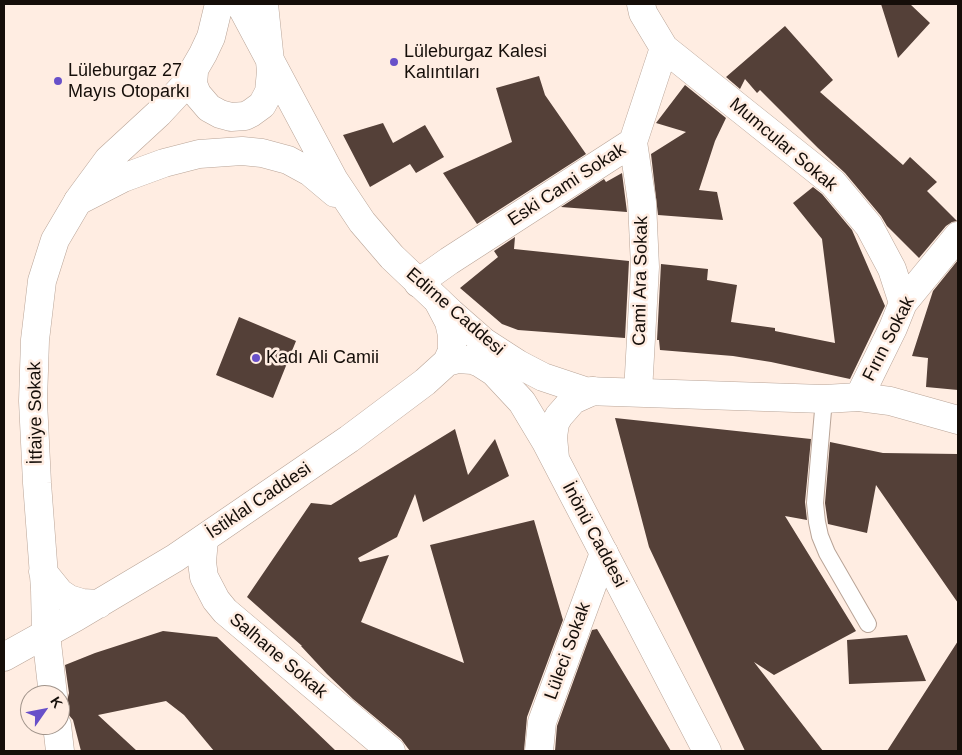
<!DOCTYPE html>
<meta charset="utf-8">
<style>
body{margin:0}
#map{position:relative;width:962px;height:755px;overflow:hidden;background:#ffede2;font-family:Helvetica,sans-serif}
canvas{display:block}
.frame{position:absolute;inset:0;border:5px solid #150e09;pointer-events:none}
.north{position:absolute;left:20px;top:685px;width:50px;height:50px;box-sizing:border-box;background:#ffede2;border:1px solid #a1948b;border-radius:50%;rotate:57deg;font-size:14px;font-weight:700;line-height:20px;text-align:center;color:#150e09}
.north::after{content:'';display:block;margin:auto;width:18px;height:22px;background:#6850c9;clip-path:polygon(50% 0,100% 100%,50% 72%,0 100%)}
</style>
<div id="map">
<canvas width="962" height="755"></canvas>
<div class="frame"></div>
<div class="north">K</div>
</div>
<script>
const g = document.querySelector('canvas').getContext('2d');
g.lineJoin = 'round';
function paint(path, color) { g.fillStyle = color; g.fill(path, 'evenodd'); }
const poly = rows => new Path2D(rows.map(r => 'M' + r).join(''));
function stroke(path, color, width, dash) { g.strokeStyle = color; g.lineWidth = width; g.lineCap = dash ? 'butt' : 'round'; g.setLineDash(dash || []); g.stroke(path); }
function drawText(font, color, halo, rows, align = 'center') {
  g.font = font + ' Helvetica,sans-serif'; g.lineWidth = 5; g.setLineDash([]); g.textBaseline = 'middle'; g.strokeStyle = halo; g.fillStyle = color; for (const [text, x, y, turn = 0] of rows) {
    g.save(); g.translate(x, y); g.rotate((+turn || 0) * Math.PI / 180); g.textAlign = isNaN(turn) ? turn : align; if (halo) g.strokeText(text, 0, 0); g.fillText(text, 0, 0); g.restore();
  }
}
paint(poly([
 [881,4,910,4,930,23,898,58],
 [785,26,833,80,820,92,903,165,910,157,937,182,927,191,957,221,952,222,946,226,919,258,887,226,881,216,845,173,818,148,760,90,757,93,745,79,740,89,726,77],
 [539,76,545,95,586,154,477,224,443,173,512,142,496,88],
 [685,85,726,118,715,141,699,190,717,192,723,220,658,215,651,154,686,132,656,123],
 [383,123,393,143,425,125,444,157,416,173,410,164,370,187,343,135],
 [622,173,627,212,561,207,604,179,606,182],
 [813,187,822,194,852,230,885,306,850,379,771,362,733,356,660,350,659,340,657,340,661,264,708,269,707,280,737,285,731,322,775,328,775,331,835,343,822,239,793,203],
 [515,237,514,249,629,261,625,338,518,330,502,324,460,288,498,257,494,251],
 [958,260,958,390,926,387,928,358,912,356,933,291],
 [239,317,296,341,273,398,216,375],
 [615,418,811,439,805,502,807,520,785,516,856,631,774,675,754,662,823,751,745,751,649,547],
 [455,429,468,475,495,439,509,476,423,522,415,494,397,537,358,558,360,562,389,555,361,622,464,663,430,545,534,520,563,620,527,717,524,751,410,751,401,739,353,699,327,674,301,646,302,646,247,597,311,503,331,505],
 [830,442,883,453,958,454,958,603,876,485,867,533,828,524,825,503],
 [597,629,671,751,555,751,557,726,592,630],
 [163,631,217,637,336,751,214,751,184,715,166,701,98,715,137,751,81,751,73,720,68,714,65,704,67,701,69,693,65,665,95,653],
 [907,635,926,681,849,684,847,640],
 [958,641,958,751,887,751]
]), '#544038');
const service = poly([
 [824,399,815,503,817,522,820,536,827,553,868,624]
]);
const minor = poly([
 [641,4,643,13,664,48,833,183,869,226,892,269,903,303],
 [633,142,642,202,645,267,638,392],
 [418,283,449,261,633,142,664,48],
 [859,397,893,328,903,303,958,236],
 [204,539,202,562,204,577,216,600,225,611,391,751],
 [539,751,542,722,604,553]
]);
const secondary = poly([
 [447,362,458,359,472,360,480,363,494,372,522,402,546,442,707,751],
 [555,458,553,437,555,423,559,416,573,400,593,391],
 [43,572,60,593,69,599,82,603,99,604],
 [4,657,76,617,175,558,349,439,425,382,447,362,452,351,452,335,449,322,438,301],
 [53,695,46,634,45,589,37,483,33,401,35,340,42,281,55,240,78,201],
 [57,725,60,751]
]);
const primary = poly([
 [240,4,334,180,362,222,392,257,451,313,484,342,518,364,543,377,585,391,824,399,859,397,890,401,958,420],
 [194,72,193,84,197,94,209,108,220,114,231,117,245,116,251,113,262,105,269,92,271,71,264,4],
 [80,198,108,160,159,113,185,85,203,54,211,37,219,4],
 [78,201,123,178,164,163,199,154,242,151,262,153,288,160,310,172,335,193]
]);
stroke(service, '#b9a497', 18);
stroke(minor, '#b9a497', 29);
stroke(secondary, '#b9a497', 29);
stroke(primary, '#b9a497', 29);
stroke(service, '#fff', 16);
stroke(minor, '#fff', 28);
stroke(secondary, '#fff', 28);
stroke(primary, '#fff', 28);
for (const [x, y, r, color] of [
 [394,62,5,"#6850c9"],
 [58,81,5,"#6850c9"],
 [256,358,5,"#6850c9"]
]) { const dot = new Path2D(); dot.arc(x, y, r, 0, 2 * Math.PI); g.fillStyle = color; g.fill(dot); stroke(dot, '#ffede2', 2); }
drawText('18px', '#150e09', '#ffede2', [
 ["Lüleburgaz Kalesi",404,52],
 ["Kalıntıları",404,73],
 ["Lüleburgaz 27",68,71],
 ["Mayıs Otoparkı",68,92],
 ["Kadı Ali Camii",266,358]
], 'left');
drawText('18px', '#150e09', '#ffede2', [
 ["Mumcular Sokak",783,145,40],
 ["Eski Cami Sokak",567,185,-33],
 ["Cami Ara Sokak",641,281,-89],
 ["Edirne Caddesi",455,312,41],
 ["Fırın Sokak",889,339,-63],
 ["İtfaiye Sokak",36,413,-91],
 ["İstiklal Caddesi",259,501,-34],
 ["İnönü Caddesi",594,535,62],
 ["Lüleci Sokak",568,651,-70],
 ["Salhane Sokak",278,656,40]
]);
</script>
